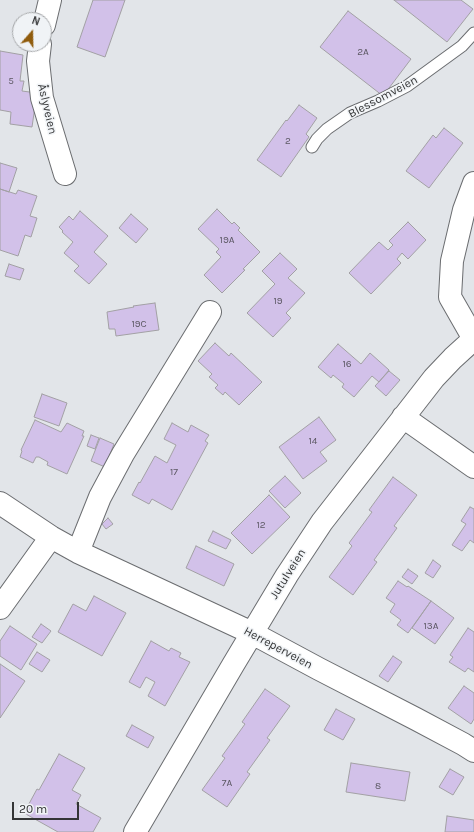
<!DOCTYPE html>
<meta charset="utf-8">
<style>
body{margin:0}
#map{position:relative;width:474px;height:832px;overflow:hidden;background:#e2e5e9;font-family:Karla,sans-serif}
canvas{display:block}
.north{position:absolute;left:12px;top:12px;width:40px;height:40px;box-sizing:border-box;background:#f0f3f6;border:1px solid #a5a7a9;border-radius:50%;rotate:20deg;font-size:11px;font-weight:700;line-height:16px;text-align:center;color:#343536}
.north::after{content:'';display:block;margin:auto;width:14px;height:18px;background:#905c0d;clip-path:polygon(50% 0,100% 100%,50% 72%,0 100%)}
.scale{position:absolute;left:12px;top:802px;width:67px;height:18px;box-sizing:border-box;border:2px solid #343536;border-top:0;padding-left:5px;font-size:12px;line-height:14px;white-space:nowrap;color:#343536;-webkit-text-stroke:3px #f0f3f6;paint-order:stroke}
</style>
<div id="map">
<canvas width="474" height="832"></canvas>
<div class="north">N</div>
<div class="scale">20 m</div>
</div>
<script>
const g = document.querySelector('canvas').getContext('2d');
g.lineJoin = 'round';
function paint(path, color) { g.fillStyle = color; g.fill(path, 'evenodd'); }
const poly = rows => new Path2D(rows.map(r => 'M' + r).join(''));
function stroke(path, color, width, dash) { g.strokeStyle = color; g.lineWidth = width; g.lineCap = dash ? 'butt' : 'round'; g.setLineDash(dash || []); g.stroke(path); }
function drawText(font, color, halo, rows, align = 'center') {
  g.font = font + ' Karla,sans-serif'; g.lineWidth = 3; g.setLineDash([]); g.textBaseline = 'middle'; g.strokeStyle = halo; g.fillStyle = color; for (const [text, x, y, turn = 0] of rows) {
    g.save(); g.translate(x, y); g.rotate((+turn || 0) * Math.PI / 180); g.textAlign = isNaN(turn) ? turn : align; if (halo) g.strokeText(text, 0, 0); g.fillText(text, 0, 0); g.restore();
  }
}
const building = poly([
 [93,0,125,0,105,57,77,47,93,0],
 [394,0,461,0,473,9,447,42,394,0],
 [348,11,411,59,383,96,320,47,348,11],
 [0,51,23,55,20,81,24,81,22,91,37,93,32,127,10,124,11,112,0,110,0,51],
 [299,105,317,118,306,134,309,137,281,177,257,160,286,120,287,121,299,105],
 [444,128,463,143,429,188,406,171,433,135,436,138,444,128],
 [0,163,17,168,9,192,0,189,0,163],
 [0,189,16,194,18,190,37,196,30,216,37,218,31,237,25,235,18,256,0,250,0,189],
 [217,209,232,224,234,222,240,228,238,230,260,252,243,269,245,270,222,293,204,275,221,257,216,252,219,249,198,229,217,209],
 [80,211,108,236,94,252,107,264,89,284,74,271,79,266,64,253,73,242,62,232,63,231,59,227,69,216,73,220,80,211],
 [131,214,148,229,136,243,119,228,131,214],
 [408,222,426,240,408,259,402,253,397,259,401,263,371,294,349,273,379,242,388,250,393,245,389,241,408,222],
 [280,253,297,269,288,278,305,293,286,313,291,318,273,337,247,313,275,284,262,271,280,253],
 [9,264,24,269,20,280,5,276,9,264],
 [155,303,159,330,116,336,115,329,109,329,107,312,134,307,133,306,155,303],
 [215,343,229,356,231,353,262,382,239,405,225,392,223,395,215,388,218,385,209,377,212,374,198,361,215,343],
 [338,344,361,364,370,353,389,370,379,382,372,376,354,397,342,387,344,384,333,375,331,378,318,367,338,344],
 [389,371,400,380,386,396,375,386,389,371],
 [42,394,67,403,59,426,34,417,42,394],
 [319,417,336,440,320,452,327,461,303,479,279,447,319,417],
 [35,420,61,432,67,423,84,431,82,436,84,436,67,474,47,465,48,462,39,457,36,457,33,463,20,457,22,451,21,450,35,420],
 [172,423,188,432,191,425,209,435,205,441,208,443,172,510,152,499,149,504,132,495,139,482,140,483,155,456,167,463,176,445,164,439,172,423],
 [91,435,99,438,95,449,87,446,91,435],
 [100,438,114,444,105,467,91,461,100,438],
 [285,476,301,493,285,508,269,491,285,476],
 [393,477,417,495,394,526,397,528,374,560,377,562,353,595,329,577,352,546,349,543,372,512,369,510,393,477],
 [269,495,290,517,252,554,231,533,269,495],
 [470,507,474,509,474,543,470,540,462,551,452,545,466,524,461,521,470,507],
 [108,518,113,524,106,529,102,524,108,518],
 [213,531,231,540,226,549,208,541,213,531],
 [196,546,234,564,224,586,186,568,196,546],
 [433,560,441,566,433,578,425,573,433,560],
 [408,569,418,576,412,584,402,577,408,569],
 [398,581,407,587,408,586,431,601,408,633,397,625,401,620,390,612,395,604,386,598,398,581],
 [94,596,126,613,102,656,58,632,73,604,86,611,94,596],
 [431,601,454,618,435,644,412,628,431,601],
 [41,624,51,631,42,643,32,637,41,624],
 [10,626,37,644,21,670,0,656,0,641,10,626],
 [468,628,474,632,474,672,468,668,465,672,449,662,453,657,450,655,468,628],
 [151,641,169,651,171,648,181,653,179,657,190,662,165,706,148,696,155,682,146,677,140,688,129,682,151,641],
 [37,652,50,660,42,672,29,664,37,652],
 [393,656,402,662,388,682,379,676,393,656],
 [0,664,25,681,0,718,0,664],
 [464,686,474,693,474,719,471,724,448,708,464,686],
 [265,689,290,706,267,738,270,740,247,772,250,774,227,807,202,790,225,758,222,756,245,724,242,722,265,689],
 [336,709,355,719,343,740,324,730,336,709],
 [132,725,154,737,148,748,126,736,132,725],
 [59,754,85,768,72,790,81,795,76,804,101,818,93,832,58,832,24,813,37,789,39,790,59,754],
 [351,763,410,772,405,801,346,792,351,763],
 [450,769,464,777,453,795,439,787,450,769],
 [447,816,474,820,474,832,445,832,447,816]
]);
paint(building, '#d2c1e9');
stroke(building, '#a2a0a4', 1);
const lane = poly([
 [312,147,317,139,327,129,350,113,378,101,407,86,462,46,474,33]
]);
const street = poly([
 [44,25,50,0],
 [40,44,38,61,42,98,65,174],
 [474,339,450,297,452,261,464,210,474,183],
 [403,417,474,467],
 [0,503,51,537,78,552,252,633,319,669,416,719,463,744,474,751],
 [78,552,100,497,123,454,210,312],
 [0,608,51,537],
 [135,832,233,665,287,575,322,522,434,378,453,358,474,339]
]);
stroke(lane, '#6b6d70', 13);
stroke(street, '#6b6d70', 24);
stroke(lane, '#fff', 11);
stroke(street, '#fff', 22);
drawText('10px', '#5c5863', null, [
 ["2A",363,52],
 ["5",11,81],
 ["2",288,141],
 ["19A",227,240],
 ["19",278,301],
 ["19C",139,324],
 ["16",347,364],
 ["14",313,441],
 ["17",174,472],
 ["12",261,525],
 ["13A",431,626],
 ["7A",227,783],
 ["8",378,786]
]);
drawText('12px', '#343536', '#f0f3f6', [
 ["Blessomveien",383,97,-28],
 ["Åslyveien",47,109,77],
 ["Jutulveien",288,574,-58],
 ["Herreperveien",278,648,28]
]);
</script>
